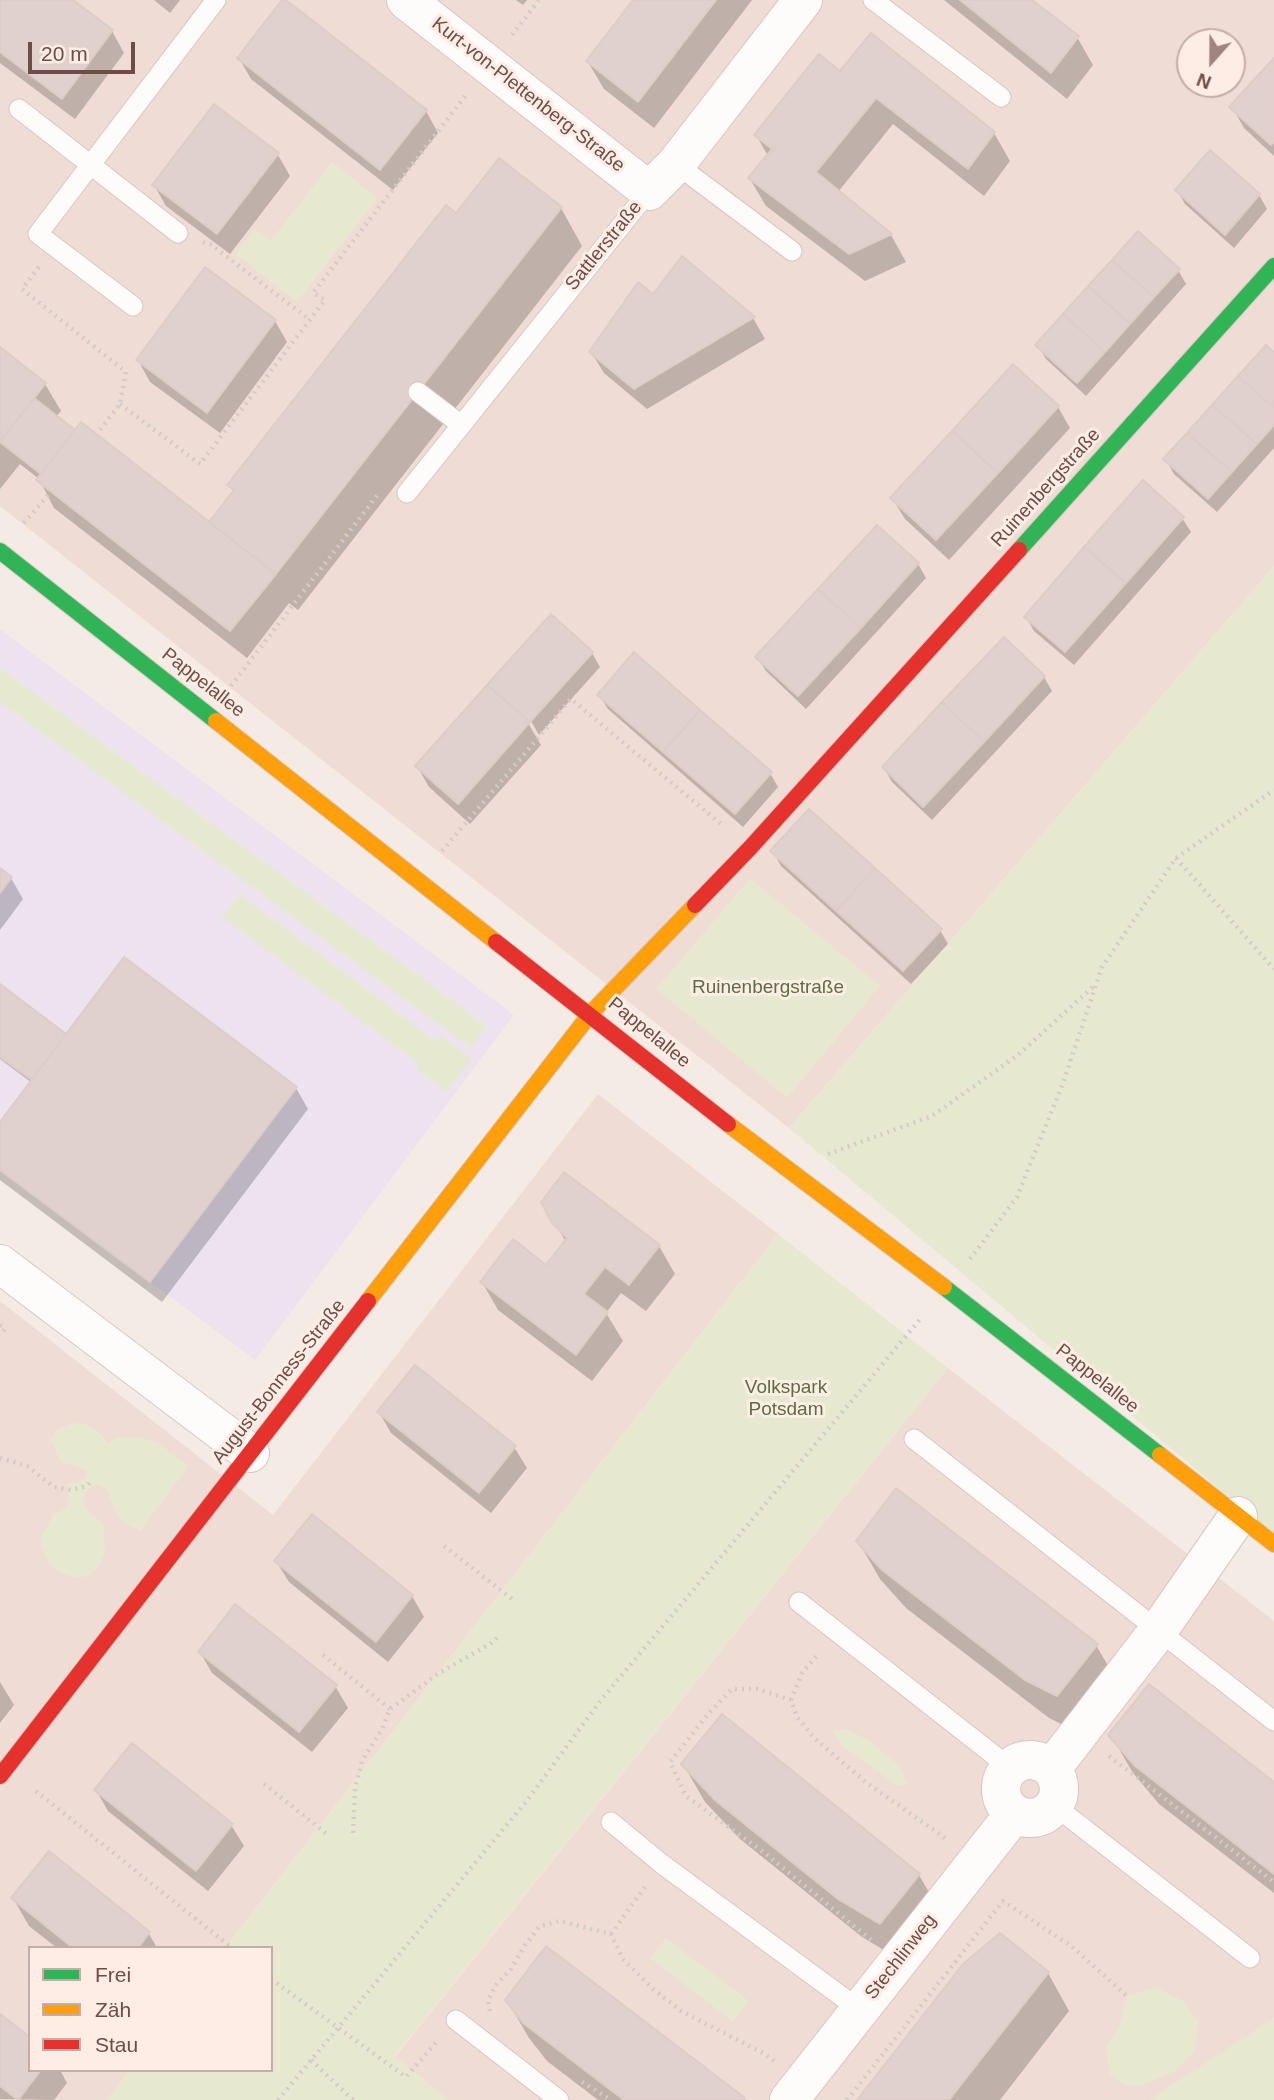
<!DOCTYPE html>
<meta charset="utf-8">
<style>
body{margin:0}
#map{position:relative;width:1274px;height:2100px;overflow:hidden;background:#f5ebe5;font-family:Arial,sans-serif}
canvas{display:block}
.legend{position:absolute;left:28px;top:1946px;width:245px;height:126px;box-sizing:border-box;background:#feede5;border:2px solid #c5ada6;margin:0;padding:9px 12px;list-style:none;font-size:21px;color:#704c48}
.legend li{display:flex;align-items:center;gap:14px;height:35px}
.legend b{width:35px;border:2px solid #c5ada6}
.north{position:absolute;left:1176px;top:28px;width:70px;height:70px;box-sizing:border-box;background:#feede5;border:2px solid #c5ada6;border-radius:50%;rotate:201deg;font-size:19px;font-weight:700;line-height:28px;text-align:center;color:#704c48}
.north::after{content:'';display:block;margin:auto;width:24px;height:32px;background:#9f847f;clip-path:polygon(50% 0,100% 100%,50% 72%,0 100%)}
.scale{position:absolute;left:28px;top:42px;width:107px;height:32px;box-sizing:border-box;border:4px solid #704c48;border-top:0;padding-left:9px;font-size:21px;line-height:24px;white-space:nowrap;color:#704c48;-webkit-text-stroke:5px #feede5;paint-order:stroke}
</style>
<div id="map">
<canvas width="1274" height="2100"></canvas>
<ul class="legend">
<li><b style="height:9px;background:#30b455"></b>Frei</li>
<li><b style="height:9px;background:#ff9f0a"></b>Zäh</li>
<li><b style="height:9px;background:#e5322d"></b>Stau</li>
</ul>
<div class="north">N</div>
<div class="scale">20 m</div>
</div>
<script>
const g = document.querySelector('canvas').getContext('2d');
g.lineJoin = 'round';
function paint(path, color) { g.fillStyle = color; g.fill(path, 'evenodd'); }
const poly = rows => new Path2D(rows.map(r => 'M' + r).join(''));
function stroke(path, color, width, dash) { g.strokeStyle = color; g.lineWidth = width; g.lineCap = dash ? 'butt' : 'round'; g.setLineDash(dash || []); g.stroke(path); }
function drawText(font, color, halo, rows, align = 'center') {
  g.font = font + ' Arial,sans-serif'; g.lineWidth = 6; g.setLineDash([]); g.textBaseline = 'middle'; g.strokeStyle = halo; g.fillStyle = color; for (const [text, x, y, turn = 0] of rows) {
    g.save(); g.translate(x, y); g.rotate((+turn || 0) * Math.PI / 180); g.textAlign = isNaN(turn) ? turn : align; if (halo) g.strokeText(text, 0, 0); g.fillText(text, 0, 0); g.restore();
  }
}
paint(poly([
 [0,0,1274,0,1274,566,789,1128,0,506],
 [1190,42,1232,42,1232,84,1190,84],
 [598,1094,778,1234,225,1948,30,1948,30,2070,130,2070,107,2100,0,2100,0,1301,273,1515],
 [948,1368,1274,1621,1274,2018,1151,2100,448,2100,395,2057]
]), '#efdcd4');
paint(poly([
 [0,629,514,1015,255,1360,0,1170]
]), '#ede3ef');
paint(poly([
 [332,162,378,198,297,302,235,254,255,229,271,240],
 [1274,566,1274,1535,789,1128],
 [0,668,487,1026,471,1048,0,702],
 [750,878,880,986,787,1098,656,989],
 [239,894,436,1041,441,1035,472,1059,447,1092,416,1069,419,1064,222,917],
 [778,1234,948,1368,395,2056,448,2100,107,2100,130,2070,271,2070,271,1948,225,1948],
 [72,1423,86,1424,97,1430,108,1444,117,1438,140,1437,158,1443,189,1466,140,1531,119,1518,106,1488,95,1484,90,1488,84,1496,83,1503,88,1511,103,1524,105,1552,98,1568,90,1575,78,1578,61,1573,49,1564,40,1541,52,1516,63,1510,69,1503,67,1483,76,1483,86,1478,87,1471,60,1461,51,1440,54,1432],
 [847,1729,869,1741,899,1765,908,1785,897,1786,841,1745,833,1731],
 [666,1938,749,2001,733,2022,650,1958],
 [1155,1987,1183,2001,1199,2022,1194,2052,1175,2071,1143,2085,1125,2086,1110,2075,1106,2046,1119,2027,1127,1996],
 [1274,2018,1274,2100,1151,2100,1158,2094]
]), '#e6e9d0');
paint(poly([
 [0,0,70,0,112,31,124,53,75,119,0,63],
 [154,0,180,0,170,13],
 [516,0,527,0,523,5],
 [635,0,752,0,654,128,604,89,588,62],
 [944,0,1029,0,1077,37,1093,65,1067,99],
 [284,1,426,111,438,133,393,190,251,79,239,58],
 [1274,61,1274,156,1244,128,1232,107],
 [841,73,994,133,1010,161,984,196,893,124,838,192,891,235,906,262,865,281,766,206,750,179,768,156,756,135],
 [1210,153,1259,195,1267,209,1234,248,1185,204,1177,190],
 [278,155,290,176,230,254,166,206,154,185],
 [561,208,582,246,298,610,289,603,247,658,54,508,39,479,20,464,0,489,0,349,45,384,61,411,56,417,210,524,234,493,230,485,457,215],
 [682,259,753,318,765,339,647,409,604,373,591,352,653,297],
 [1178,270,1186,284,1086,396,1046,359,1038,345],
 [275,321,287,342,220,433,150,382,138,360],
 [1274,355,1274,448,1217,512,1174,474,1166,460],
 [1058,407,1070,428,949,560,905,519,892,498],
 [1182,518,1191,532,1074,665,1034,631,1026,617],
 [877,527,918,564,926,578,806,709,766,671,757,657],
 [1004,639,1044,677,1052,691,932,820,892,782,884,768],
 [592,653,600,667,539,735,527,714,524,716,541,745,470,824,429,787,417,766],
 [599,695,770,773,778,787,743,827,608,709],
 [773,852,940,930,948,944,911,984,781,866],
 [0,870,11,878,23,899,0,930],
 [0,986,67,1036,296,1088,308,1109,162,1302,0,1180,0,1125,32,1083,0,1059],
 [543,1203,659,1246,675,1274,646,1311,621,1293,606,1313,623,1341,592,1381,498,1310,482,1282,546,1268,566,1242],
 [379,1412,514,1447,527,1468,491,1513,391,1433],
 [858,1541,1096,1645,1118,1683,1080,1733,1049,1718,906,1608,880,1579],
 [276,1561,412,1596,424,1617,388,1662,289,1582],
 [200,1652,335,1686,348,1708,312,1752,212,1673],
 [0,1682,14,1705,0,1723],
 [1111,1735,1274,1784,1274,1893,1159,1804,1133,1773],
 [683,1764,919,1875,941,1913,902,1961,862,1937,740,1839,705,1802],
 [96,1790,231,1825,244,1846,208,1891,108,1811],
 [13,1898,149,1934,157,1948,57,1948,29,1926],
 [1048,1973,1069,2011,1000,2100,859,2100],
 [507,2000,743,2099,744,2100,598,2100,547,2061,529,2038],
 [0,2016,30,2070,60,2070,67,2083,54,2100,0,2099]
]), '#0003');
const building = poly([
 [0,0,73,0,113,30,62,99,0,52,0,0],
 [282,0,286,0,427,110,380,170,237,58,282,0],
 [633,0,716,0,638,102,586,61,633,0],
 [960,0,1032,0,1079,36,1051,73,960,0],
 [871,33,995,132,968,169,876,98,816,172,892,234,849,254,748,178,772,149,754,135,819,54,840,71,871,33],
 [1274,58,1274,142,1271,145,1229,107,1274,58],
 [214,104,279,153,217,234,152,185,214,104],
 [1210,150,1260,194,1225,235,1175,190,1210,150],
 [499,158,562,207,276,574,209,522,234,490,227,485,446,205,456,213,499,158],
 [1138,231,1180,269,1154,297,1112,260,1138,231],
 [682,256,755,317,634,389,589,352,638,282,653,294,682,256],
 [1112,260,1154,297,1130,324,1088,286,1112,260],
 [205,267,276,320,207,413,136,360,205,267],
 [1088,286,1130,324,1105,352,1063,314,1088,286],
 [1063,314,1105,352,1077,383,1035,345,1063,314],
 [1266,345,1274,352,1274,408,1238,376,1266,345],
 [0,347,46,383,0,442,0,347],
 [1013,364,1059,406,998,473,952,431,1013,364],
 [1238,376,1274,408,1274,425,1257,444,1212,405,1238,376],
 [34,398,75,430,41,474,0,442,34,398],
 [1212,405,1257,444,1232,472,1187,433,1212,405],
 [81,422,276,574,230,631,36,480,81,422],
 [952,431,998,473,936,540,890,498,952,431],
 [1187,433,1232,472,1208,499,1163,459,1187,433],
 [1143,480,1184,517,1126,583,1084,547,1143,480],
 [877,525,919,563,861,628,818,589,877,525],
 [1084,547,1126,583,1065,652,1024,617,1084,547],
 [818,589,861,628,798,696,755,657,818,589],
 [551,614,593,652,530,722,487,685,551,614],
 [1004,637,1045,676,984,742,942,702,1004,637],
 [634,652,700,710,663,752,597,695,634,652],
 [487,685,530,722,458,804,415,766,487,685],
 [942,702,984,742,923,807,882,767,942,702],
 [700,710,772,772,735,814,663,752,700,710],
 [809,809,875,868,836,911,770,851,809,809],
 [0,868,12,877,0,893,0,868],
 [875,868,942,929,903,971,836,911,875,868],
 [124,957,297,1087,150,1282,0,1170,0,1122,124,957],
 [0,984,66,1034,32,1080,0,1057,0,984],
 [564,1172,660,1245,629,1285,605,1267,584,1294,608,1312,576,1355,480,1282,513,1239,546,1265,567,1238,552,1223,541,1202,564,1172],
 [415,1365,516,1446,479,1493,377,1412,415,1365],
 [896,1488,1098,1644,1057,1696,1025,1680,882,1570,856,1541,896,1488],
 [312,1514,413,1595,376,1642,274,1561,312,1514],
 [235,1604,337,1685,299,1732,198,1652,235,1604],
 [1149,1684,1274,1782,1274,1874,1135,1766,1108,1735,1149,1684],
 [722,1714,920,1874,880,1924,838,1899,716,1801,681,1764,722,1714],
 [132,1743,233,1824,196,1871,94,1790,132,1743],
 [49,1851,150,1932,138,1948,73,1948,11,1898,49,1851],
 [1000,1933,1049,1972,949,2100,857,2100,963,1964,1000,1933],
 [546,1946,745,2098,743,2100,624,2100,523,2023,505,2000,546,1946],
 [0,2014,30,2037,30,2070,41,2070,18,2100,0,2086,0,2014]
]);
paint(building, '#e1d1cd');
stroke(building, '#ddccc8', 2);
const lane = poly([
 [873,0,1001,97],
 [19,109,178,233],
 [676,164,792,251],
 [133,306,38,234,216,0],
 [418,392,460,424],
 [407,493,649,191],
 [914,1439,1274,1721],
 [799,1602,1009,1767],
 [1055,1806,1250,1958],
 [611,1822,662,1864,860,2010],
 [456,2020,559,2100]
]);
const street = poly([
 [406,0,649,191,676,164,803,0],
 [0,1264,250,1453],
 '1001 1789a29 29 0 1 1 58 0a29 29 0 1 1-58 0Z',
 [1052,1768,1158,1631,1238,1516],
 [789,2100,1014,1814]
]);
const fast = poly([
 [1019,550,1274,266],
 [0,551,216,721],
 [944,1287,1160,1455]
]);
const slow = poly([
 [216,721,496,942],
 [728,1124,944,1287],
 [368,1301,591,1013,695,905],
 [1160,1455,1274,1544]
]);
const jam = poly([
 [695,905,750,848,1019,550],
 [496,942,728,1124],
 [0,1776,368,1301]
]);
stroke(lane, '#d6c7c4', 21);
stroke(street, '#d6c7c4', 40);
stroke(fast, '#d5c6c2', 18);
stroke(slow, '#d5c6c2', 18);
stroke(jam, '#d5c6c2', 18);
stroke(poly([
 [512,35,539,0],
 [203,242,210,244,310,320],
 [39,267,22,289,126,372,120,404,97,434],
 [120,404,200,464,325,300,313,293,466,95],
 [24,523,51,492],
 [231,686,379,493],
 [442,851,571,699,722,825],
 [1176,858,1274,969],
 [828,1154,932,1116,1018,1055,1095,985],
 [970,1259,1017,1197,1063,1083,1102,967,1176,858,1274,790],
 [0,1325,5,1329,0,1335],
 [0,1458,27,1466,54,1487,71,1490,87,1486,92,1480],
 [444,1546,512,1599],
 [323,1655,390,1709],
 [791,1700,802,1673,819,1653],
 [1109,1756,1274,1882],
 [264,1784,328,1835],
 [36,1791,232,1948],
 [353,1833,355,1789,362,1761,382,1729,390,1709,439,1673,490,1644,498,1637],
 [611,1934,647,1884],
 [871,1940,766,1854,686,1796,670,1762,709,1713,732,1689,757,1689,791,1700,797,1717,815,1739,867,1783,948,1840],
 [271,1979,406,2077,438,2040],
 [490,2011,488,2000,495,1986,511,1969,525,1945,540,1926,560,1921,611,1934,623,1959,652,1988,681,2011,765,2054,774,2061],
 [311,2060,353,2100],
 [582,2082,611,2100],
 [278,2100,525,1803,601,1700,922,1317],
 [847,2100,1003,1901,1071,1946,1127,1996]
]), '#d5cac8', 4.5, [2, 5]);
stroke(lane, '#fefcfb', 19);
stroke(street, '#fefcfb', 38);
stroke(fast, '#30b455', 16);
stroke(slow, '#ff9f0a', 16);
stroke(jam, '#e5322d', 16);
drawText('19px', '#704c48', '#feede5', [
 ["Kurt-von-Plettenberg-Straße",528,95,38],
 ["Sattlerstraße",604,246,-51],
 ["Ruinenbergstraße",1046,488,-48],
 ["Pappelallee",203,683,38],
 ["Pappelallee",649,1033,39],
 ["Pappelallee",1097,1379,38],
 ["August-Bonness-Straße",279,1382,-52],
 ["Stechlinweg",901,1957,-52]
]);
drawText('19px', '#5a703e', '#feede5', [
 ["Ruinenbergstraße",768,988],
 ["Volkspark",786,1388],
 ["Potsdam",786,1410]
]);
</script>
